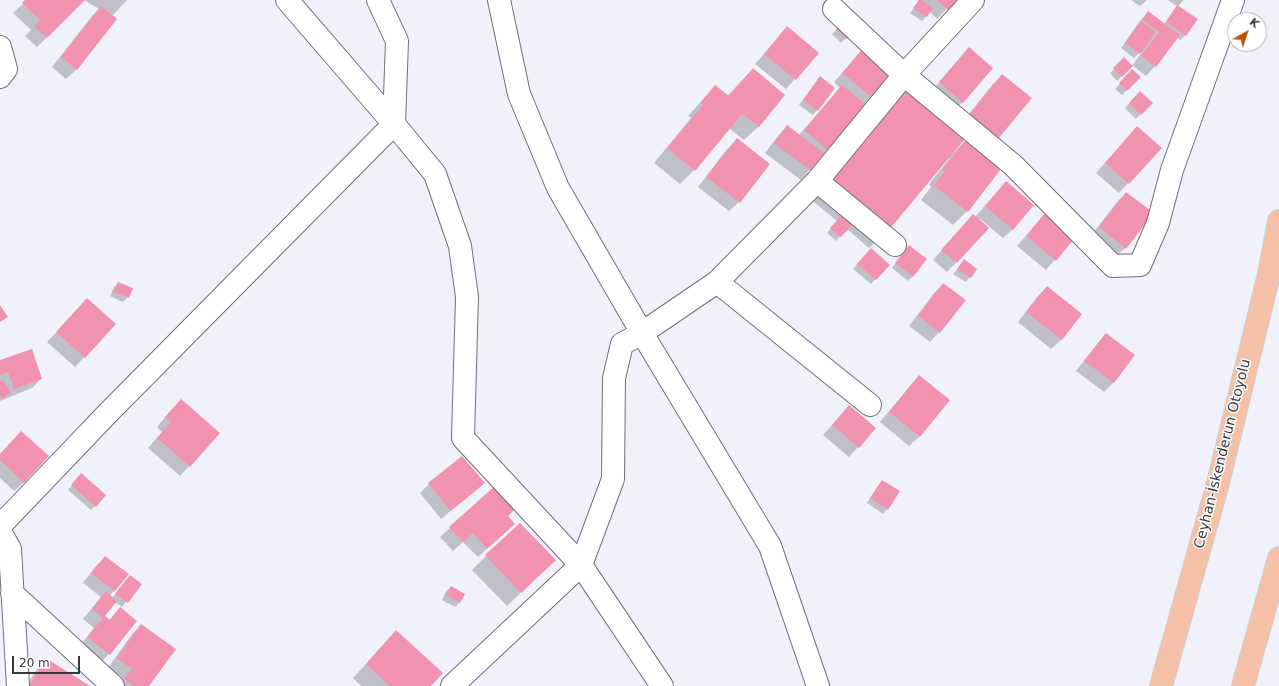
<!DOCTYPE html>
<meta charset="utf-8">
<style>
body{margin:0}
#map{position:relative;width:1279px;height:686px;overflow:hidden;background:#f0f1fb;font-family:"DejaVu Sans",sans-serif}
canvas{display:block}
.north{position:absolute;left:1227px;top:12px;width:40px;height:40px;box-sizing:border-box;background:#fff;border:1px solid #afafb1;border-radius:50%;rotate:39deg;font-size:11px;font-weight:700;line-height:16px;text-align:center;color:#37383c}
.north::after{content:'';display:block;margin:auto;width:14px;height:18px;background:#b45606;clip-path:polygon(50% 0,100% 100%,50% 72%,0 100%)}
.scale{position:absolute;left:12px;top:656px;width:68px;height:18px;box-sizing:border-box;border:2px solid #37383c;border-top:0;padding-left:5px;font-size:12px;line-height:14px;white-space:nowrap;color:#37383c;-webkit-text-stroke:3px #fff;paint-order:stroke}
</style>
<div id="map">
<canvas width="1279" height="686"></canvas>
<div class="north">K</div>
<div class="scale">20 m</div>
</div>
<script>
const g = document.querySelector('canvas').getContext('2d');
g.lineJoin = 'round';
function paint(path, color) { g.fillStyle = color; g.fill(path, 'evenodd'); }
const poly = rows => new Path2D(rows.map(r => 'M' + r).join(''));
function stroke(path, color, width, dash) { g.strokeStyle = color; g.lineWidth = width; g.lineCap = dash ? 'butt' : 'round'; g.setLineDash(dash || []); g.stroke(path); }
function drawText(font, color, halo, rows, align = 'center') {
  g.font = font + ' "DejaVu Sans",sans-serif'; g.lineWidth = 3; g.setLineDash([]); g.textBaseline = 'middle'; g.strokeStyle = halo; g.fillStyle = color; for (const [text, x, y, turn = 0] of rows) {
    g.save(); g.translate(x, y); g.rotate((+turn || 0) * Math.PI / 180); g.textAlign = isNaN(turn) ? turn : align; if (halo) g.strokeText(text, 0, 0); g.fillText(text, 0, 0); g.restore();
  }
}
paint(poly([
 [27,0,84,0,37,47,25,36,31,30,13,13],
 [84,0,127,0,112,16,116,19,76,70,66,79,52,67,92,16,99,9],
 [917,0,955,0,937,19,930,12,922,21,910,13,919,2],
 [1131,0,1147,0,1140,6],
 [1168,0,1184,0,1178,6,1185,35,1181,40,1177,37,1155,66,1146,76,1132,65,1132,66,1142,52,1141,51,1134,58,1121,48,1139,22,1148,12,1164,24,1177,6],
 [844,22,853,31,841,43,832,34],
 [787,28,817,53,786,89,755,64],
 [864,49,896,76,820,162,818,160,801,180,765,153,778,136,787,126,799,135,840,88,834,82],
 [960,58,963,102,953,111,931,92],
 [1124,59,1132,66,1117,81,1110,73],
 [753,69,784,95,758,127,744,140,729,128,694,170,680,184,654,163,691,118,688,116,715,86,727,96],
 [1132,70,1139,77,1122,95,1115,89],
 [1002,75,1030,98,960,125,993,84],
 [816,82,817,110,813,115,799,105],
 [1140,92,1151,103,1136,119,1125,108],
 [890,102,953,153,968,138,1003,165,967,211,953,225,921,200,931,187,929,184,949,159,948,157,887,231,869,248,847,229,836,241,827,233,837,221,810,199],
 [1128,137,1160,148,1119,193,1096,173],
 [737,140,739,202,729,211,698,187,727,149],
 [1006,182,1013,229,1003,238,980,219,979,221,988,229,947,272,933,260,964,225,975,217],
 [1126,193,1125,248,1116,257,1090,237,1117,202],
 [1045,214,1074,238,1046,270,1017,246],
 [905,251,913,276,908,281,892,268],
 [866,254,888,265,871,284,853,269],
 [964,261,976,269,966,282,953,274],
 [118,283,128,297,123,302,110,296,114,287],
 [944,284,939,332,930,342,909,326,934,293],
 [1047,287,1080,314,1061,340,1051,349,1018,322,1037,297],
 [78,309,114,324,75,367,47,342],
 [1106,334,1134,355,1113,383,1104,392,1076,371,1097,344],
 [0,361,41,379,32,388,0,401],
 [919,376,948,401,919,437,909,446,880,422,910,386],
 [849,406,875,428,849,457,823,435],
 [172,409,219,433,180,476,148,448,162,432,157,427],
 [0,455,24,482,14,491,0,478],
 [77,479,95,506,91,510,68,490],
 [882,481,887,509,883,514,867,503,878,486],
 [483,483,441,519,420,493,429,484],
 [495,487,506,516,504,533,478,557,463,542,453,551,440,537],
 [486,556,555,560,507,606,472,570],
 [105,557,115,590,109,596,112,598,126,580,141,584,122,607,115,602,104,616,109,620,120,608,109,654,100,663,79,647,94,628,83,619,101,597,83,583,95,567],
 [451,587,459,603,455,607,442,600,446,591],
 [141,625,148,686,118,686,123,678,108,668,132,634],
 [382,646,429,686,361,686,353,678],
 [47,660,87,686,26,686,37,669]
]), '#0003');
paint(poly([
 [25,0,85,0,47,38,34,26,40,20,22,3],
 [919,0,922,0,933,8,927,17,913,8],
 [937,0,957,0,948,10],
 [1177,5,1198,19,1186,36,1166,22],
 [101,6,117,19,77,70,61,57],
 [1148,11,1180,35,1156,67,1141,56,1159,32,1142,20],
 [844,21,855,31,846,39,836,29],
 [1141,21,1156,32,1140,54,1125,43],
 [787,26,819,53,796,80,764,54],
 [864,47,897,76,876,101,842,73],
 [969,47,993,68,963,103,939,82],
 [1124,57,1133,66,1122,77,1113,68],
 [753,68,785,95,759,127,742,114,695,171,667,148,704,104,701,102,715,85,729,96],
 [1132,69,1141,77,1127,91,1119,83],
 [1002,74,1032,98,998,139,969,115],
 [820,76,835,88,818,111,803,100],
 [908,83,969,134,888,231,827,180],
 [842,85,869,107,831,153,804,130],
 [1140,91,1153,103,1141,115,1129,103],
 [787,125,824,153,811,171,774,143],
 [1137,126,1162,148,1129,184,1105,163],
 [968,137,1004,165,968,212,934,186,944,172,942,170],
 [737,138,770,164,740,203,706,177],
 [1006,181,1034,205,1013,230,985,206],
 [1126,192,1154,213,1126,249,1099,227],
 [844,213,855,222,841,237,830,228],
 [1045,213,1075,238,1056,261,1026,236],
 [973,214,989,228,957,263,941,250],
 [909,245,927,259,913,277,895,263],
 [871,248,890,265,876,280,857,264],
 [964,259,977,269,971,278,957,269],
 [118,282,133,288,129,298,114,292],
 [943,283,966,300,940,333,918,316],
 [1047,286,1082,314,1062,340,1026,312],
 [87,298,116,324,85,358,56,332],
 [0,305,8,317,0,322],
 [1106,333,1135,355,1114,383,1084,361],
 [32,349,42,379,14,389,8,372,0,375,0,360],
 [919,375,950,400,920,437,889,412],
 [3,380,11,392,2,399,0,396,0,381],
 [181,399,220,433,190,467,157,438,171,422,165,417],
 [849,405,876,428,859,448,832,425],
 [21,431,49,456,24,483,0,460,0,454],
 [462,456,485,483,451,511,428,483],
 [81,473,106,495,96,507,71,485],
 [882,480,900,491,888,510,870,498],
 [495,486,515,509,508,516,515,524,487,549,473,533,463,542,449,527],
 [520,523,556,560,521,593,485,555],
 [105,556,129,574,115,591,91,573],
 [130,575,142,584,128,603,115,594],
 [451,586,465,594,460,603,446,595],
 [106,591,117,601,105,616,110,620,120,607,137,621,110,655,87,637,103,618,92,609],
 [141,624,176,649,149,686,134,686,124,679,132,669,117,658],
 [396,630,443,673,431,686,390,686,366,664],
 [46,658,90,686,29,686]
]), '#f192b1');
const minor = poly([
 [287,0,394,124,435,174,460,246,467,297,463,438,581,565,662,686],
 [499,0,519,94,558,188,642,333,770,546,818,686],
 [834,9,904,75,1013,165,1113,266,1140,265,1158,223,1172,170,1233,0],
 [0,47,6,69,0,77],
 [817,181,895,245],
 [717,282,870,405],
 [0,526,108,413,394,124,397,41,378,0],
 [0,531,10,549,18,686],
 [12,593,113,686],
 [452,686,581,565,613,479,614,378,622,344,642,333,717,282,817,181,904,75,973,0]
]);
const highway = poly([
 [1161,686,1218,483,1269,274,1279,221],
 [1243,686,1279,558]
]);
stroke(minor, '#6f7079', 24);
stroke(highway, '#cfcfd0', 24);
stroke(minor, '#fff', 22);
stroke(highway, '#f4c0a7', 22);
drawText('14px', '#37383c', '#fff', [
 ["Ceyhan-İskenderun Otoyolu",1223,454,-76]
]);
</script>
